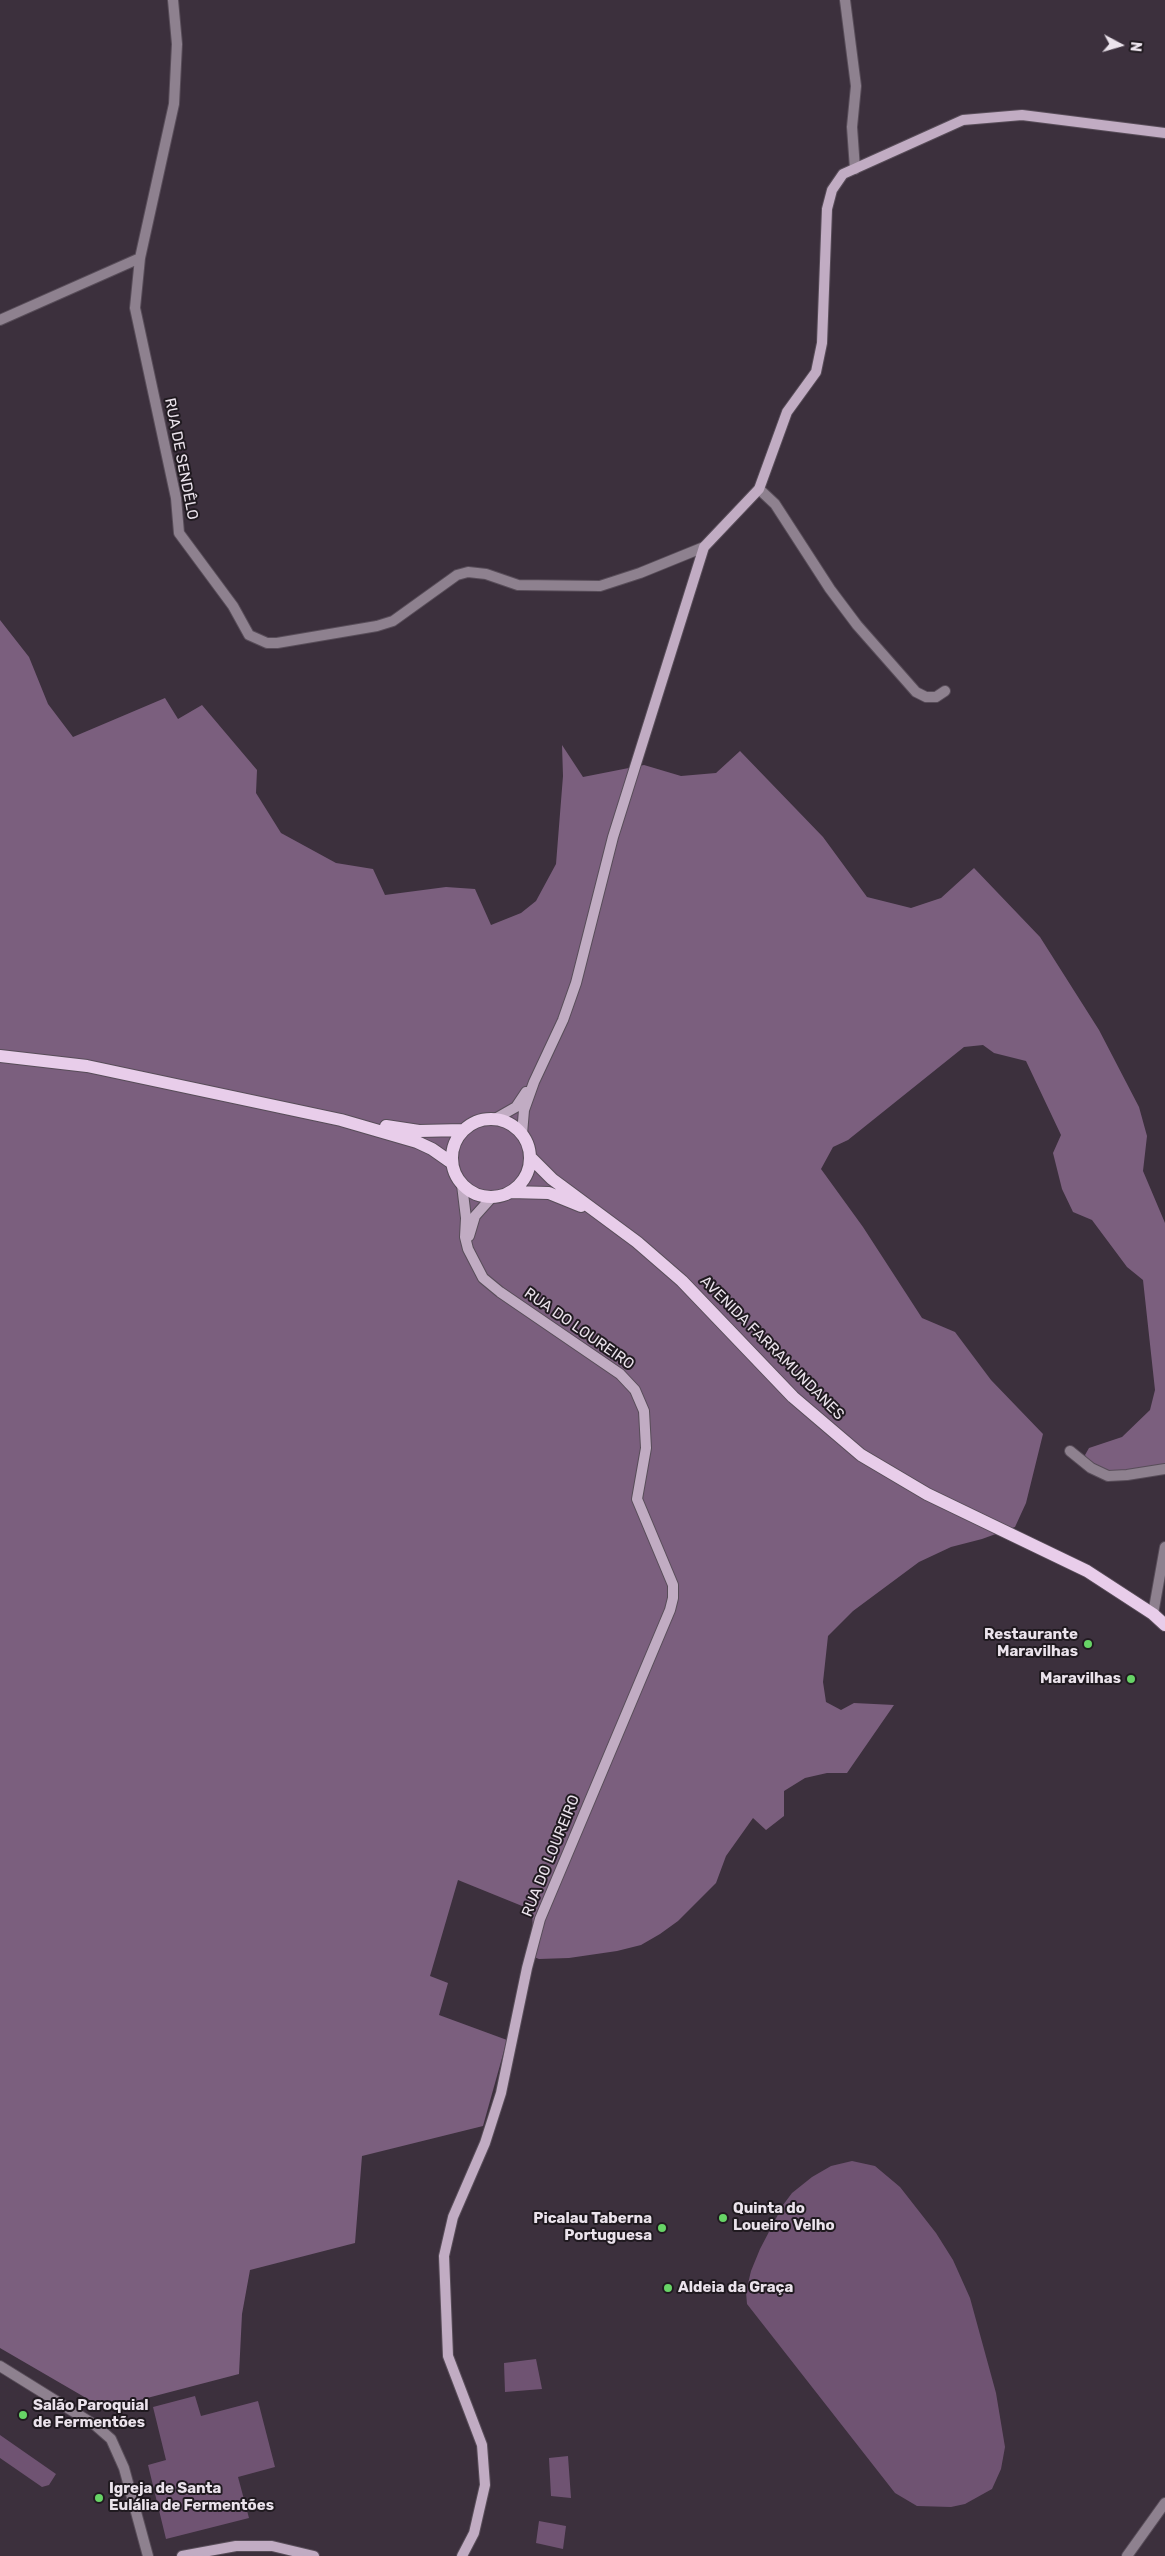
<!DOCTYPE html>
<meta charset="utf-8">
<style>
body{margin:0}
#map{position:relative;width:1165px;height:2556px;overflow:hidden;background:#3c303d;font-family:Rubik,sans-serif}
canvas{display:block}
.north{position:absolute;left:1095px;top:20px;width:50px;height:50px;-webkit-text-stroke:4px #201a20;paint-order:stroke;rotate:96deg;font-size:14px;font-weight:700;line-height:20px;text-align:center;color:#ebe3ec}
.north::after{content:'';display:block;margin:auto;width:18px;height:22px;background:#ebe3ec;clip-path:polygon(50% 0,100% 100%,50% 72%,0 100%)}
</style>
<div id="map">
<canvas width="1165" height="2556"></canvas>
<div class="north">N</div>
</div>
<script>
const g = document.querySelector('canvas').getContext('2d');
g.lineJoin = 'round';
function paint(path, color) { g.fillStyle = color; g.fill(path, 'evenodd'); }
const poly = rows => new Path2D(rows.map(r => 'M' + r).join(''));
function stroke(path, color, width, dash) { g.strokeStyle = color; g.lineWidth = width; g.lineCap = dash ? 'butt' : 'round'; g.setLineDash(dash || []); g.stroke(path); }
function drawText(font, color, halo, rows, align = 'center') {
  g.font = font + ' Rubik,sans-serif'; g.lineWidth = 4; g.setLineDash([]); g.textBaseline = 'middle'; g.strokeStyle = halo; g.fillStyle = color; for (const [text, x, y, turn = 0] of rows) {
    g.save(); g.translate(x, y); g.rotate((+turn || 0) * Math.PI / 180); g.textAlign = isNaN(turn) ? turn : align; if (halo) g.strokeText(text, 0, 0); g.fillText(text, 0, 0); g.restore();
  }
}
paint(poly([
 [852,2161,875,2166,900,2187,936,2233,953,2260,970,2298,996,2393,1005,2447,1001,2469,992,2489,965,2504,951,2507,917,2506,895,2493,747,2304,746,2292,751,2271,760,2249,783,2205,792,2193,812,2177,831,2166],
 [536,2359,542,2389,505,2392,504,2363],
 [195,2396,201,2416,258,2401,275,2467,238,2477,249,2518,166,2539,148,2465,166,2460,153,2407],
 [0,2435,56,2474,49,2485,42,2487,0,2458],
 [568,2456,571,2498,551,2496,549,2458],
 [539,2521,566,2526,563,2549,536,2543]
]), '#6f5372');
paint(poly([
 [0,620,29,657,48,704,73,737,165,698,178,719,202,705,257,770,256,793,281,833,336,863,373,869,385,895,446,887,475,889,491,925,521,913,536,901,556,864,563,776,562,745,583,777,644,765,681,776,716,773,740,751,823,837,867,897,911,908,941,898,974,868,1040,937,1099,1030,1139,1107,1147,1136,1143,1171,1165,1223,1165,1465,1108,1473,1089,1463,1085,1455,1089,1448,1122,1437,1150,1410,1155,1390,1143,1280,1127,1267,1092,1220,1073,1212,1062,1189,1053,1153,1061,1135,1026,1061,994,1053,983,1045,964,1047,848,1140,833,1147,821,1169,863,1227,922,1318,955,1332,991,1380,1043,1434,1026,1503,1015,1527,982,1539,951,1547,919,1562,853,1611,828,1636,823,1682,826,1702,841,1710,854,1703,894,1705,847,1773,827,1773,805,1778,784,1791,784,1816,766,1830,753,1818,726,1856,716,1883,678,1921,660,1934,641,1945,617,1951,569,1958,539,1959,534,1957,532,1910,458,1880,430,1976,448,1983,439,2015,507,2040,483,2126,362,2156,355,2243,250,2270,242,2314,239,2374,105,2409,0,2348]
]), '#7b5f7e');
const street = poly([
 [173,0,177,44,174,104,140,258,135,308,176,498,179,533,233,606,249,635,267,643,277,643,377,626,393,621,457,575,468,572,486,574,518,585,600,586,640,573,704,547],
 [845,0,856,86,852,127,855,169],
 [0,320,140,258],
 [759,489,775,504,830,589,857,625,916,692,926,697,936,697,945,691],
 [1070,1451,1091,1468,1108,1476,1127,1475,1165,1469],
 [1153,1614,1165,1547],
 [0,2366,95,2425,111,2439,124,2468,148,2556],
 [1127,2556,1165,2503]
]);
const secondary = poly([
 [495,1119,516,1107,526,1092],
 [522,1134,524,1110,534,1082,563,1020,576,983,613,837,704,547,759,489,787,412,816,372,822,343,827,209,832,190,843,174,963,120,1022,115,1165,133],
 [469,1236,475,1216,492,1197],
 [182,2556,236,2546,272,2546,314,2556],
 [462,2556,474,2533,485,2485,482,2445,448,2356,444,2256,453,2217,485,2143,501,2093,527,1968,540,1919,670,1610,673,1598,673,1585,637,1499,646,1448,644,1411,635,1390,620,1374,500,1292,483,1278,468,1249,465,1237,466,1218,462,1185]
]);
const primary = poly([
 [0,1056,87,1066,341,1120,417,1142,432,1149,452,1163],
 '452 1158a39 39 0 1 1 78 0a39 39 0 1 1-78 0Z',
 [386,1126,419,1131,463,1130],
 [530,1157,552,1179,637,1242,682,1281,793,1397,861,1455,927,1494,1087,1571,1153,1614,1165,1625],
 [510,1192,549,1193,581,1206]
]);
stroke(street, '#584d59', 12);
stroke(secondary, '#584d59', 12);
stroke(primary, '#584d59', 14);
stroke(street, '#8e818f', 10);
stroke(secondary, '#c1acc3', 10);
stroke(primary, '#e8cdea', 12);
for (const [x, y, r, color] of [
 [1088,1644,5,"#67d466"],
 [1131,1679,5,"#67d466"],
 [723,2218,5,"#67d466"],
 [662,2228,5,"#67d466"],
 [668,2288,5,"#67d466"],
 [23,2415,5,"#67d466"],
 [99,2498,5,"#67d466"]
]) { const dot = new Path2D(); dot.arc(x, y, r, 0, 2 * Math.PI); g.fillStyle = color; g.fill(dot); stroke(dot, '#201a20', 2); }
drawText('15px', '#ebe3ec', '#201a20', [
 ["RUA DE SENDÊLO",181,459,79],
 ["RUA DO LOUREIRO",579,1329,35],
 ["AVENIDA FARRAMUNDANES",772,1348,45],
 ["RUA DO LOUREIRO",551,1856,-68]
]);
drawText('bold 15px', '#ebe3ec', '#201a20', [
 ["Restaurante",1078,1635,"right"],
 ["Maravilhas",1078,1652,"right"],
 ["Maravilhas",1121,1679,"right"],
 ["Quinta do",733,2209],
 ["Loueiro Velho",733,2226],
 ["Picalau Taberna",652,2219,"right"],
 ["Portuguesa",652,2236,"right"],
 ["Aldeia da Graça",678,2288],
 ["Salão Paroquial",33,2406],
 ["de Fermentões",33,2423],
 ["Igreja de Santa",109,2489],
 ["Eulália de Fermentões",109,2506]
], 'left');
</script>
